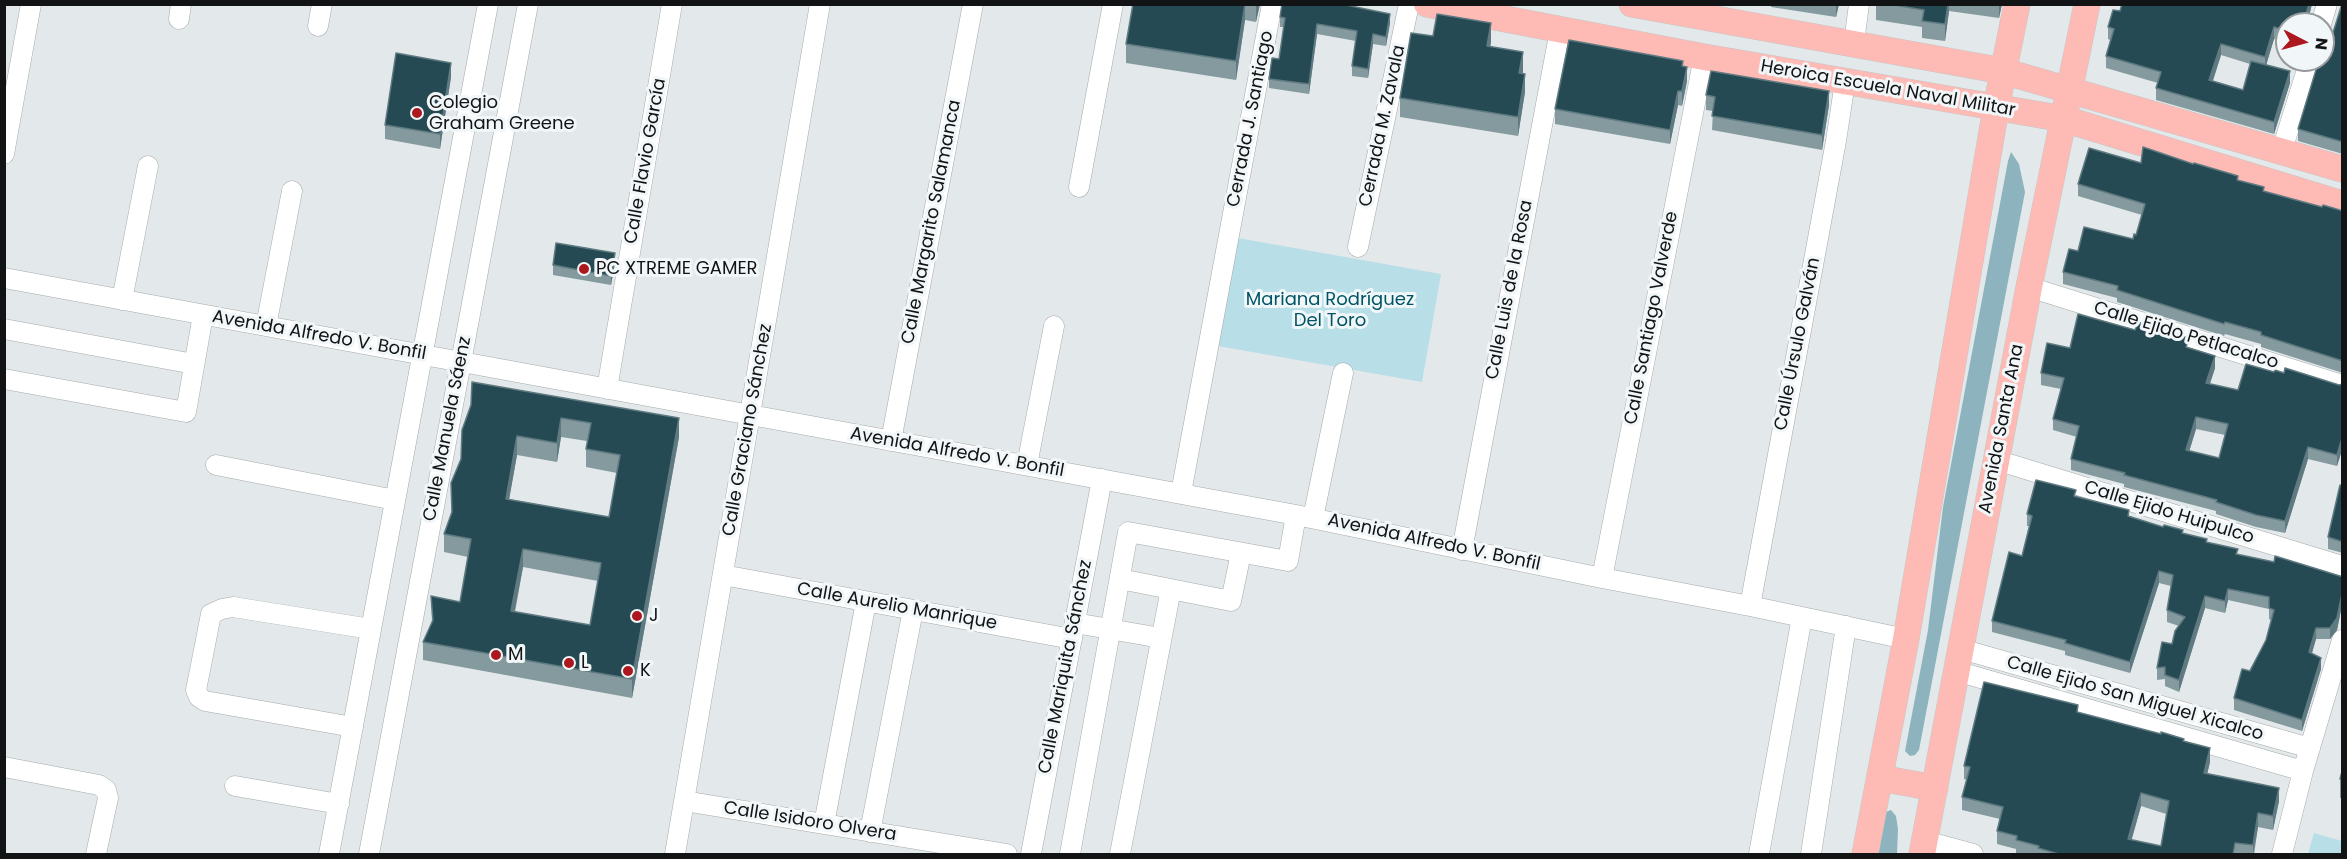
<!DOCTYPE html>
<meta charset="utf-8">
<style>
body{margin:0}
#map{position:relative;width:2347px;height:859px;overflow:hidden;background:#e3e9ea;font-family:Poppins,sans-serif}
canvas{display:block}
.frame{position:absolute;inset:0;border:6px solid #121314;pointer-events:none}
.north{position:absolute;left:2275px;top:12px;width:60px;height:60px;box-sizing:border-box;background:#f1f6f8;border:2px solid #989b9d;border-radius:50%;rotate:96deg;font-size:16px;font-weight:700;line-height:24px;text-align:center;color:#121314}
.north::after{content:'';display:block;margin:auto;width:21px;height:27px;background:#ac181e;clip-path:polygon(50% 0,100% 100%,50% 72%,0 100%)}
</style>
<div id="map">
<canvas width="2347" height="859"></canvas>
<div class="frame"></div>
<div class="north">N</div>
</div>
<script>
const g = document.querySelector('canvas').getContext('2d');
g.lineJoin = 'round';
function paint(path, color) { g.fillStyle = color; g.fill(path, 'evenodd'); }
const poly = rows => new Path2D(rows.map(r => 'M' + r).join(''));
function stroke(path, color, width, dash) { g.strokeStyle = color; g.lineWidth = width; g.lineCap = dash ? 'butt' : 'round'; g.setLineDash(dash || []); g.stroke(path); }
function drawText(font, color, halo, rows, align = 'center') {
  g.font = font + ' Poppins,sans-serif'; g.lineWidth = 6; g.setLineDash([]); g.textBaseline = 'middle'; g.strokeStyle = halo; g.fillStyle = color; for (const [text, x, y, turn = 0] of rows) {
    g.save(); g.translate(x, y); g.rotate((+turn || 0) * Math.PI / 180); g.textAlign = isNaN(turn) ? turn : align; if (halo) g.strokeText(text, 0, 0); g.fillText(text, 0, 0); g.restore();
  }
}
paint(poly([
 [1238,238,1441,274,1422,382,1218,346],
 [2314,833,2342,841,2342,854,2308,854]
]), '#b8dee8');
paint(poly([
 [2011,152,2019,164,2025,192,1919,750,1915,755,1910,756,1905,751,1928,630,1943,507,2008,161],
 [1891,810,1896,816,1898,829,1897,854,1877,854,1886,812]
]), '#8db4be');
const minor = poly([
 [179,19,181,4],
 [2321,24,2327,4],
 [318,26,322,4],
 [1854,43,1859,4],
 [2282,150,2310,60],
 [4,154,31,4],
 [1079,187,1113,4],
 [1358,247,1409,4],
 [4,278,1296,515,1602,578,1750,606,1906,639],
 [2029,287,2342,385],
 [122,300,148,166],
 [266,326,292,191],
 [4,329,194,364],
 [4,379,186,412,203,315],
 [607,389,672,4],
 [891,441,973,4],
 [1996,460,2342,566],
 [216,465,395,500],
 [1027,465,1054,326],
 [1181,493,1272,4],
 [1313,518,1343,373],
 [1462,550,1560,30],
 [723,575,1072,639],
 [1602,578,1704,57],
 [1120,579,1231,601,1241,553],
 [1750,606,1836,141,1845,82],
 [1075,623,1161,638],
 [1961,649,2310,748],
 [1956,671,2303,771],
 [353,727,205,701,199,697,196,690,204,650,211,614,222,609,233,607,371,629],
 [4,767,99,785,106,790,108,798,96,854],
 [235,786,339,804],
 [684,801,1007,854],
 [824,824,866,602],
 [870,832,913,610],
 [1925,841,1973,854],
 [329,854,488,4],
 [369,854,528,4],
 [675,854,820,4],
 [1031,854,1102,479],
 [1070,854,1128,532,1288,561,1296,515],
 [1120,854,1171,589],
 [1759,854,1802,617],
 [1811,854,1846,626],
 [2282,854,2303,771,2342,640]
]);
const major = poly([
 [1427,4,1704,57,2064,119,2342,204],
 [1632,4,2003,71,2342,169],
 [1880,778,1935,788],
 [1865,854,1906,639,1996,108,2017,4],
 [1922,854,2029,287,2087,4]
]);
stroke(minor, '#a5aaab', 21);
stroke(major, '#c6c6c7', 27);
stroke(minor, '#fff', 20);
stroke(major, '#febab4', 26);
paint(poly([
 [1133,4,1260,4,1256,22,1245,20,1236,80,1126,63,1126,44],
 [1771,4,1839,4,1836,17,1771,7],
 [1876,4,2002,4,1999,18,1949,11,1945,41,1922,38,1922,27,1876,20],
 [2312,4,2307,24,2287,24,2287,43,2274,39,2266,65,2290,83,2274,134,2156,100,2156,88,2158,83,2106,68,2106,56,2110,40,2108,39,2108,27,2120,11],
 [2221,55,2250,64,2243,90,2213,81],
 [2343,4,2343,154,2298,141,2298,129,2325,58],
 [1280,17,1390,23,1386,46,1373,44,1368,78,1352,76,1352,66,1356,41,1317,34,1309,94,1269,88,1269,79,1279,59,1284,27,1280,27],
 [1433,36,1491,42,1490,47,1523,71,1525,92,1518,136,1400,117,1400,98],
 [1683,66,1687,81,1682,106,1678,105,1670,144,1555,124,1555,109],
 [451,77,440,149,385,139,385,125],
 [1706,95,1829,105,1822,150,1712,130,1713,111,1706,110],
 [2141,163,2238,180,2264,191,2322,207,2343,211,2343,373,2261,347,2261,344,2225,334,2224,336,2117,302,2117,298,2063,284,2063,272,2078,251,2133,239,2136,235,2142,215,2078,196,2078,184],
 [615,263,611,285,553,275,553,265],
 [2070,348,2189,348,2215,368,2210,384,2238,390,2274,372,2284,373,2339,385,2343,384,2343,450,2342,450,2337,466,2308,459,2285,533,2256,527,2216,514,2216,511,2124,487,2124,484,2071,470,2071,459,2077,437,2053,430,2053,419,2061,389,2041,385,2041,373],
 [2196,429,2225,435,2219,458,2189,451],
 [472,382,679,437,632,698,423,660,423,642,432,623,431,596,460,602,468,557,444,552,444,534,451,513,471,405],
 [561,437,587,441,586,449,586,467,617,473,609,517,509,499,517,455,557,462],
 [523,567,598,581,590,625,515,612],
 [2343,486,2343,553,2328,549,2328,537],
 [2076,496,2129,517,2183,533,2238,554,2343,577,2343,600,2337,630,2330,639,2316,639,2312,653,2321,669,2302,731,2234,710,2234,698,2266,640,2271,620,2269,619,2269,609,2228,600,2225,613,2205,608,2179,692,2165,686,2165,679,2157,680,2157,668,2172,644,2179,626,2167,622,2167,610,2171,586,2159,583,2130,673,2065,655,2065,651,1992,632,1992,621,2022,556,2029,526,2027,526,2027,514],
 [2078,713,2184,741,2210,762,2207,774,2279,801,2273,830,2258,827,2254,855,2021,855,2016,853,2016,849,1997,844,1997,831,2000,819,1962,810,1962,797,1967,780,1964,779,1964,766],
 [2141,806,2166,814,2161,846,2131,840],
 [2343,768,2343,798,2340,798,2340,779]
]), '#849a9e');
paint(poly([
 [1245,4,1245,20,1236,80,1236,61],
 [1256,4,1260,4,1256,22],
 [1836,4,1839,4,1836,17],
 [1948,4,1949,4,1949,11,1945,41,1945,24],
 [1999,4,2002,4,1999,18],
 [2309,4,2312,4,2307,24,2303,24],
 [1390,14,1390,23,1386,46,1386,37],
 [1491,23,1491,42,1487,65,1487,46],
 [1317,24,1317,34,1309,94,1309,84],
 [2274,27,2274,39,2265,69,2265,57],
 [1373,34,1373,44,1368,78,1368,69],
 [2221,44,2221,55,2209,92,2209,80],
 [1523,52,1523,71,1519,92,1519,73],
 [451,63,451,77,440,149,440,134],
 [1687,67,1687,81,1682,106,1682,91],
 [2290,71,2290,83,2274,134,2274,122],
 [1525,74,1525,92,1518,136,1518,117],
 [1678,91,1678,105,1670,144,1670,130],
 [1829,91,1829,105,1822,150,1822,135],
 [615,253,615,263,611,285,611,276],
 [2215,356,2215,368,2206,395,2206,383],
 [2196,417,2196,429,2186,462,2186,450],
 [561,418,561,437,557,462,557,443],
 [679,418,679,437,632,698,632,679],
 [517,436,517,455,506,517,506,499],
 [2342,438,2342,450,2337,466,2337,455],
 [2308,447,2308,459,2285,533,2285,521],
 [523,549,523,567,511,630,511,611],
 [2159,571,2159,583,2130,673,2130,662],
 [2228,589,2228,600,2225,613,2225,601],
 [2343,589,2343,600,2337,630,2330,639,2330,628],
 [2205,596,2205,608,2179,692,2179,680],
 [2316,628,2316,639,2309,663,2309,652],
 [2321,658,2321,669,2302,731,2302,720],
 [2210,748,2210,762,2204,787,2204,773],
 [2279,788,2279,801,2273,830,2273,816],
 [2141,793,2141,806,2128,853,2128,839],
 [2258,813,2258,827,2253,855,2253,845]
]), '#5f7a80');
const building = poly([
 [1133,4,1245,4,1236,61,1126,44,1133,4],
 [1282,4,1341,4,1390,14,1386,37,1373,34,1368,69,1352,66,1357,31,1317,24,1309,84,1269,79,1272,58,1279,59,1285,18,1280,17,1282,4],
 [1888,4,1948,4,1945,24,1922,21,1924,10,1888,4],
 [2122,4,2309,4,2303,24,2287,24,2287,31,2274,27,2265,57,2221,44,2209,80,2243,90,2251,61,2290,71,2274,122,2156,88,2161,72,2106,56,2114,29,2108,27,2113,10,2120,11,2122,4],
 [2342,4,2343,4,2343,142,2298,129,2319,60,2323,60,2323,57,2325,58,2342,4],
 [1437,14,1491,23,1487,46,1523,52,1519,73,1525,74,1518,117,1400,98,1411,33,1433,36,1437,14],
 [1569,40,1683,61,1682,66,1687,67,1682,91,1678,91,1670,130,1555,109,1569,40],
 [396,53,451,63,440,134,385,125,396,53],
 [1711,71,1829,91,1822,135,1712,116,1715,97,1706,95,1711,71],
 [2143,147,2193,164,2194,163,2238,176,2237,180,2264,187,2263,191,2322,207,2323,205,2343,211,2343,361,2261,335,2261,332,2225,322,2224,324,2117,290,2118,286,2063,272,2069,249,2078,251,2084,227,2133,239,2134,234,2136,235,2145,204,2078,184,2089,148,2141,163,2143,147],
 [556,243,615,253,611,276,553,265,556,243],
 [2078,314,2135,330,2138,322,2189,338,2186,347,2215,356,2206,383,2238,390,2246,364,2274,372,2275,370,2284,373,2285,368,2339,385,2343,384,2343,438,2342,438,2337,455,2308,447,2285,521,2256,515,2216,502,2217,500,2124,475,2125,473,2071,459,2079,426,2053,419,2064,378,2041,373,2047,343,2070,348,2078,314],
 [2196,417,2228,424,2219,458,2186,450,2196,417],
 [472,382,679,418,632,679,423,642,433,620,431,596,460,602,471,539,444,534,452,512,451,483,461,459,462,430,471,405,472,382],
 [561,418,591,423,586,449,620,455,609,517,506,499,517,436,557,443,561,418],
 [523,549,601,563,590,625,511,611,523,549],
 [2036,480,2076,490,2074,496,2129,510,2128,516,2163,527,2164,525,2183,530,2182,533,2207,539,2206,542,2238,549,2236,554,2274,562,2275,556,2343,577,2343,589,2337,618,2330,628,2316,628,2309,652,2321,658,2302,720,2234,698,2242,669,2250,671,2266,640,2274,610,2269,608,2269,597,2228,589,2225,601,2205,596,2179,680,2165,675,2165,667,2157,668,2162,642,2172,644,2175,631,2185,617,2167,610,2173,575,2159,571,2130,662,2065,643,2066,640,1992,621,2009,552,2022,556,2032,516,2027,514,2036,480],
 [2340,485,2343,486,2343,542,2328,537,2340,485],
 [1984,682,2078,705,2077,712,2161,734,2161,732,2184,739,2183,741,2210,748,2204,773,2279,788,2273,816,2258,813,2253,845,2235,843,2233,855,2062,855,2038,848,2039,846,2016,840,2017,836,1997,831,2003,807,1962,797,1970,767,1964,766,1984,682],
 [2141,793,2169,801,2161,846,2128,839,2141,793],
 [2343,768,2343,780,2340,779,2343,768]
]);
paint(building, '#264a53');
stroke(building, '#5f7a80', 1.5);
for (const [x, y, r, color] of [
 [417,113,6,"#ac181e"],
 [584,269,6,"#ac181e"],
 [637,616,6,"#ac181e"],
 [496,655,6,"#ac181e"],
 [569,663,6,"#ac181e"],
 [628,671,6,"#ac181e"]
]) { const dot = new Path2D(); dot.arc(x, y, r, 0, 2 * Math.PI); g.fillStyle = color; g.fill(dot); stroke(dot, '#f1f6f8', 2); }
drawText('18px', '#121314', '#f1f6f8', [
 ["Heroica Escuela Naval Militar",1888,89,10],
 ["Cerrada J. Santiago",1251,119,-79],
 ["Cerrada M. Zavala",1383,126,-78],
 ["Calle Flavio García",646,161,-80],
 ["Calle Margarito Salamanca",932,222,-79],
 ["Calle Luis de la Rosa",1510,290,-79],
 ["Calle Santiago Valverde",1652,318,-79],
 ["Avenida Alfredo V. Bonfil",319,336,10],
 ["Calle Ejido Petlacalco",2186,336,17],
 ["Calle Úrsulo Galván",1798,344,-79],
 ["Calle Manuela Sáenz",448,429,-79],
 ["Avenida Santa Ana",2002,429,-79],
 ["Calle Graciano Sánchez",748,430,-80],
 ["Avenida Alfredo V. Bonfil",957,453,10],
 ["Calle Ejido Huipulco",2169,513,17],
 ["Avenida Alfredo V. Bonfil",1434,543,12],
 ["Calle Aurelio Manrique",897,607,10],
 ["Calle Mariquita Sánchez",1066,667,-79],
 ["Calle Ejido San Miguel Xicalco",2135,699,16],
 ["Calle Isidoro Olvera",810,822,9]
]);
drawText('18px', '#121314', '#f1f6f8', [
 ["Colegio",429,103],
 ["Graham Greene",429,124],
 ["PC XTREME GAMER",596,269],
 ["J",649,616],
 ["M",508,655],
 ["L",581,663],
 ["K",640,671]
], 'left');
drawText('18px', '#005565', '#f1f6f8', [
 ["Mariana Rodríguez",1330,300],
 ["Del Toro",1330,321]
]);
</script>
